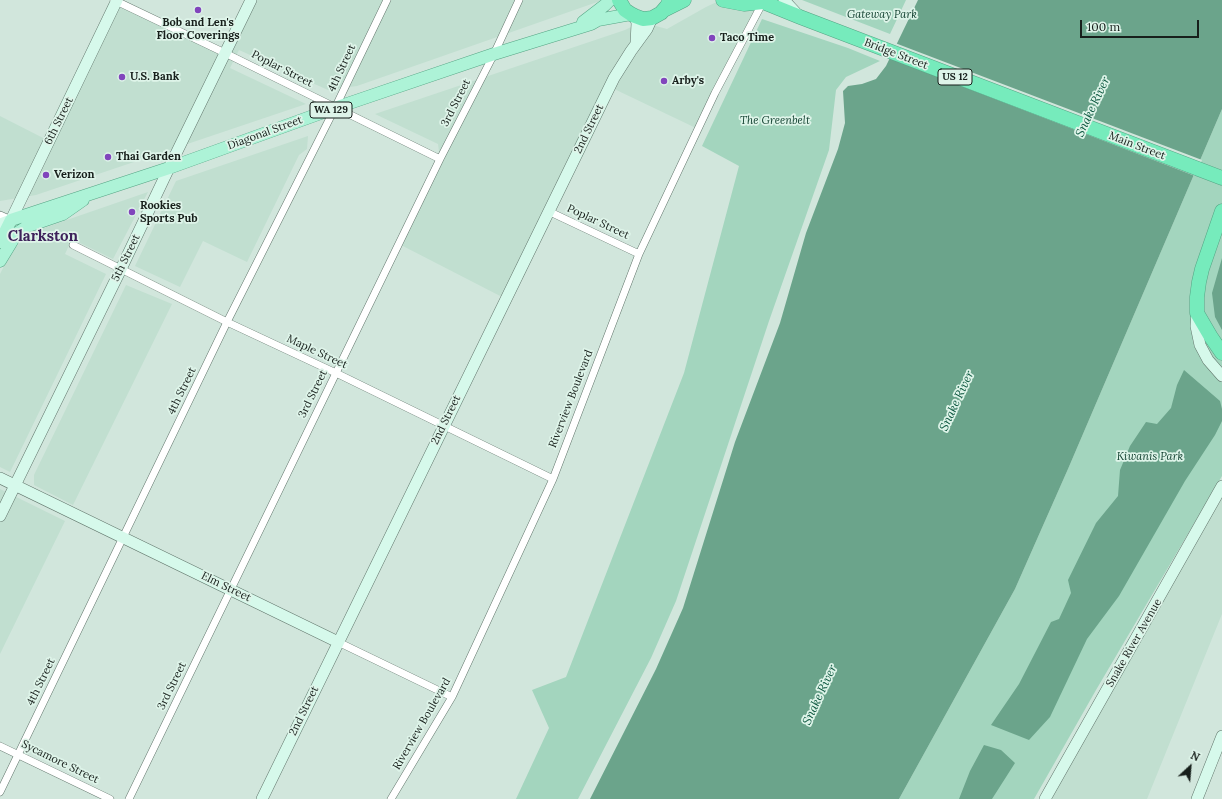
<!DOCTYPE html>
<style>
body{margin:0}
#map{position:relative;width:1222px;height:799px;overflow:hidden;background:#d1e6dc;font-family:Lora,serif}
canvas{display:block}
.north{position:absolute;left:1170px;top:747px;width:40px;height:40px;-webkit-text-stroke:3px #def4e9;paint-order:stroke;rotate:26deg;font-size:11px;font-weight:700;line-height:16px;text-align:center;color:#171f1b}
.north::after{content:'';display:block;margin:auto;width:14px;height:18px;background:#171f1b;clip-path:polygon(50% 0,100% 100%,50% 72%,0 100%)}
.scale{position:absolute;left:1080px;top:20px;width:119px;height:18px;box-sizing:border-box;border:2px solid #171f1b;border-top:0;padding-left:5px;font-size:12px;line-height:14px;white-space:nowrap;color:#171f1b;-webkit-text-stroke:3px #def4e9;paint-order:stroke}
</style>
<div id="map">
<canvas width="1222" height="799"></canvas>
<div class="north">N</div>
<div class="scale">100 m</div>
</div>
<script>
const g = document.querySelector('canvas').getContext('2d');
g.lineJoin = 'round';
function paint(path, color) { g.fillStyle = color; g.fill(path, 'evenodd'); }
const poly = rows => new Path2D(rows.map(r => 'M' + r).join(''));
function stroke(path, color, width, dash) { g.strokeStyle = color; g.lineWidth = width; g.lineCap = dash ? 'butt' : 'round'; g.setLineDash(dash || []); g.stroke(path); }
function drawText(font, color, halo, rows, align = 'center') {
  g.font = font + ' Lora,serif'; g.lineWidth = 3.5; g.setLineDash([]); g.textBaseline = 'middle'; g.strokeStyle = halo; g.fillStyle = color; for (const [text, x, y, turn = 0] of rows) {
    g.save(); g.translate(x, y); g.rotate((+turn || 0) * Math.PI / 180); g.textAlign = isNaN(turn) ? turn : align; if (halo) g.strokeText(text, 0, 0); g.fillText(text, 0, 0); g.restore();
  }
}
paint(poly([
 [251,0,603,0,357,86,328,90,239,50,230,68,306,104,36,195,0,201,0,116,49,141,117,1,225,53],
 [721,0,763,0,698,129,610,87,506,299,399,244,440,159,438,144,375,114,625,30,641,22,667,29,706,7],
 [308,136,307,149,299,155,247,262,203,241,180,287,135,266,176,181],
 [148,192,113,259,72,239,65,254,106,274,10,472,0,467,0,274,11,252,29,233],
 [126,285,172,304,73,505,34,485,34,475],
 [1222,486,1222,614,1147,799,1045,799],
 [0,489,65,521,0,654]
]), '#c1dfd0');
paint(poly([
 [802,0,906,0,890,34],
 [762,19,848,48,880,61,846,77,836,90,829,150,769,321,676,601,651,658,578,799,516,799,549,728,532,690,566,677,684,373,739,166,702,146],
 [1222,109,1222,476,1096,690,1034,799,899,799,1015,589,1068,469]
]), '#a3d5be');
paint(poly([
 [918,0,1222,0,1222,109,1068,469,1015,589,899,799,590,799,656,669,683,608,735,442,780,323,806,233,838,149,845,123,843,91,848,86,862,84,876,79,886,66],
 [1222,258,1222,330,1215,317,1212,293],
 [1184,370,1220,401,1222,409,1222,421,1215,435,1185,481,1119,596,1087,639,1050,717,1029,740,991,725,1019,684,1051,622,1059,619,1071,593,1068,580,1096,523,1118,496,1120,470,1130,446,1146,422,1157,424,1171,408,1177,385],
 [984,745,1001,750,1015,763,992,799,959,799,970,771]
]), '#6ba48b');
paint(poly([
 [895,43,1202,160,1195,176,888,58]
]), '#d1e6dc');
const street = poly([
 [114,0,225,53,440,159],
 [548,211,639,254],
 [0,215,11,220],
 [73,245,227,322,336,373,553,479],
 [338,642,452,697],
 [0,746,110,799],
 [0,792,227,322,335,108,387,0],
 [129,799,440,159,494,54,519,0],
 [391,799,452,697,553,479,639,254,715,93,763,2]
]);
const secondary = poly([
 [784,0,798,15],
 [635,16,637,23,636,44],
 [0,224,11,220,117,0],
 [1197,313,1196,326,1200,345,1208,360,1222,376],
 [0,478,338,642],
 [0,516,121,269,169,168,251,0],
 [262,799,614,78,631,51,647,29,652,18],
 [1045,799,1222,486],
 [1197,799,1222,736]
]);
const primary = poly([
 [583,22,605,5,610,0],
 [0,242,11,220,169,168,335,108,494,54,591,24,598,20,631,14],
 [0,261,17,233,28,226,63,214,83,200]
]);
const highway = poly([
 [619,0,625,10,631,14,635,16,643,19,652,18,661,13,667,6,670,0],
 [723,0,744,4,763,2],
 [760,0,763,2,800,17,1222,178],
 [664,10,684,0],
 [1222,211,1202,269,1199,282,1197,297,1197,313,1211,337,1222,353]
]);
stroke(street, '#62766c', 8);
stroke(secondary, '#62766c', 12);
stroke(primary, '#55a484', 13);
stroke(highway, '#55a484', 15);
stroke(street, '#fff', 7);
stroke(secondary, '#d6f9eb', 11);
stroke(primary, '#adf3d7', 12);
stroke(highway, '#76ebbc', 14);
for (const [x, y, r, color] of [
 [198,10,4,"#8145bc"],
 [712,38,4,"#8145bc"],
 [122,77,4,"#8145bc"],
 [664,81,4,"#8145bc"],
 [108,157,4,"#8145bc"],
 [46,175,4,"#8145bc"],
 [132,212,4,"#8145bc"]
]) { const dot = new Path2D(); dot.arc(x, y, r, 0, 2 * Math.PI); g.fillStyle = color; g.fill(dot); stroke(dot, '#def4e9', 1.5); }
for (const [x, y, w] of [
 [955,77,34],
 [331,110,42]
]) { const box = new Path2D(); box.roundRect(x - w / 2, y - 8, w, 16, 3); g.fillStyle = '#def4e9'; g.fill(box); stroke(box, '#171f1b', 1); }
drawText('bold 10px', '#171f1b', null, [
 ["US 12",955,77],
 ["WA 129",331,110]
]);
drawText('italic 11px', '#134231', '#def4e9', [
 ["Gateway Park",882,15],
 ["The Greenbelt",775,121],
 ["Kiwanis Park",1150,457]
]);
drawText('bold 11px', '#171f1b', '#def4e9', [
 ["Bob and Len's",198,23,"center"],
 ["Floor Coverings",198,36,"center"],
 ["Taco Time",720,38],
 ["U.S. Bank",130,77],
 ["Arby's",672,81],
 ["Thai Garden",116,157],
 ["Verizon",54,175],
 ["Rookies",140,206],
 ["Sports Pub",140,219]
], 'left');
drawText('11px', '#171f1b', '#def4e9', [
 ["Bridge Street",896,54,21],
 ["4th Street",342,68,-65],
 ["Poplar Street",282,69,27],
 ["3rd Street",456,103,-63],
 ["6th Street",59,121,-64],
 ["2nd Street",589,129,-64],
 ["Diagonal Street",265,133,-20],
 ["Main Street",1137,146,21],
 ["Poplar Street",598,222,25],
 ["5th Street",126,258,-64],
 ["Maple Street",317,352,25],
 ["4th Street",182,391,-64],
 ["3rd Street",313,394,-64],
 ["Riverview Boulevard",571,399,-69],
 ["2nd Street",446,420,-64],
 ["Elm Street",226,587,26],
 ["Snake River Avenue",1134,643,-60],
 ["4th Street",41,682,-64],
 ["3rd Street",172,686,-64],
 ["2nd Street",304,711,-64],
 ["Riverview Boulevard",422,724,-60],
 ["Sycamore Street",60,762,26]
]);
drawText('italic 12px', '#0b563e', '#def4e9', [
 ["Snake River",1093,107,-65],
 ["Snake River",957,401,-65],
 ["Snake River",820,695,-65]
]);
drawText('bold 15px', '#3d215a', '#def4e9', [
 ["Clarkston",43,237]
]);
</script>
